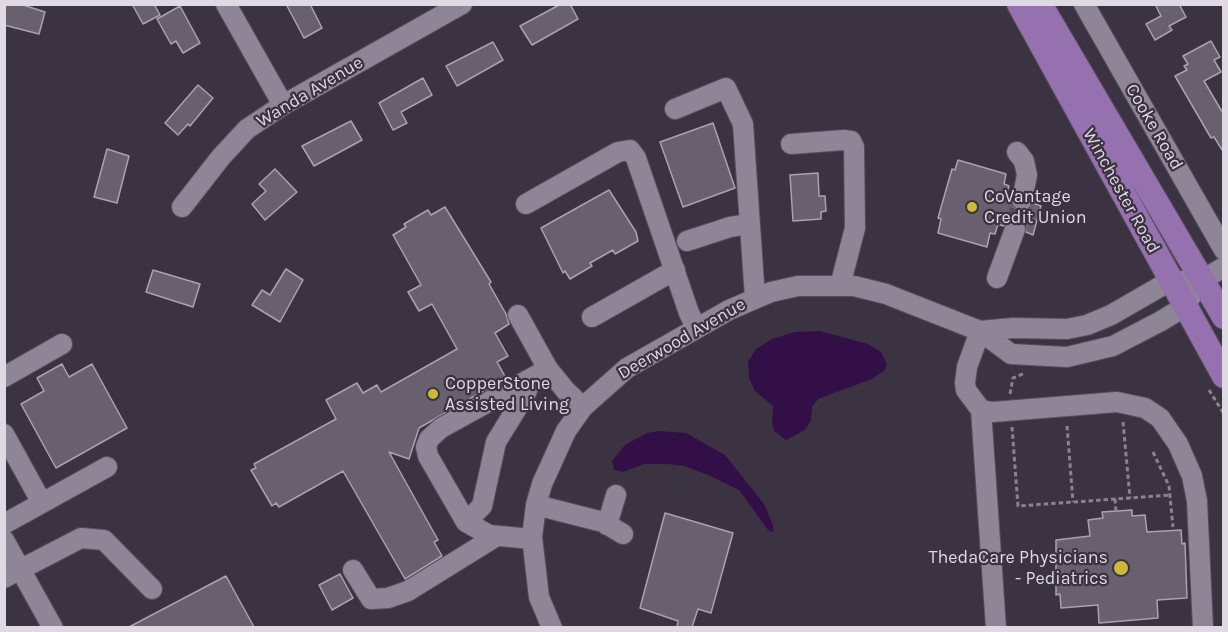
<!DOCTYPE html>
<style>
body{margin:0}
#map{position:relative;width:1228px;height:632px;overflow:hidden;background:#3b3341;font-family:Karla,sans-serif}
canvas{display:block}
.frame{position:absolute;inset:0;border:6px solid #ded9e2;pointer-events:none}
</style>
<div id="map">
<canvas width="1228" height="632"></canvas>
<div class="frame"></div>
</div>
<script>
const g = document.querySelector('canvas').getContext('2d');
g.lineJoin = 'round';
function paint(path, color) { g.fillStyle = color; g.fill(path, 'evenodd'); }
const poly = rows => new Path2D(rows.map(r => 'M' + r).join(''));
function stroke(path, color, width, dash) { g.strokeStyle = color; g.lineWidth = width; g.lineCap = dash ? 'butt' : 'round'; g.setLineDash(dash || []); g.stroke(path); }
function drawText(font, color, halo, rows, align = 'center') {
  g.font = font + ' Karla,sans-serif'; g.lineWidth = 4.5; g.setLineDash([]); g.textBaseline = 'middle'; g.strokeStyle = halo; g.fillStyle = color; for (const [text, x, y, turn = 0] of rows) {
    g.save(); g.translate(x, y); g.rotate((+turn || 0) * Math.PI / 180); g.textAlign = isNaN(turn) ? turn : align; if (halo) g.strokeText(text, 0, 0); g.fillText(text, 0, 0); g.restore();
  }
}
paint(poly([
 [820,331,868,344,881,352,887,364,885,370,872,379,818,399,812,407,811,421,805,430,786,440,774,431,772,424,773,406,755,391,749,378,748,362,756,349,772,339,795,332],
 [659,431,686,433,725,455,764,504,773,525,773,532,768,530,739,490,706,474,684,466,667,464,645,464,623,472,614,470,612,461,625,445,647,433]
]), '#330f48');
const building = poly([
 [4,4,20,4,45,12,39,34,4,25,4,4],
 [132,4,154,4,160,15,143,24,132,4],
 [286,4,310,4,322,28,304,38,286,4],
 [561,4,570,4,578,19,532,45,520,26,561,4],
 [1155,4,1179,4,1186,17,1169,26,1172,30,1155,40,1146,24,1161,16,1155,4],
 [180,6,200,43,183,53,176,41,171,44,157,19,180,6],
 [1211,41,1220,57,1214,60,1221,72,1204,81,1224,115,1224,153,1214,137,1211,138,1175,76,1187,70,1184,66,1188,64,1183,56,1211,41],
 [493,42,503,60,457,86,446,66,493,42],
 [423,78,432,95,401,112,407,123,393,130,379,103,423,78],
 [198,85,213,98,190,126,188,124,178,135,165,123,198,85],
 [351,121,362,140,314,166,302,146,351,121],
 [713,123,735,188,683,207,660,142,713,123],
 [107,149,129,156,117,203,94,197,107,149],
 [958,160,1006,174,1004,184,1009,186,1006,196,1010,197,1015,209,1025,211,1033,203,1041,206,1033,235,1026,232,1024,221,1014,217,1003,226,998,224,995,234,990,233,987,247,938,233,941,219,938,218,952,169,955,170,958,160],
 [275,169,297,192,265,220,252,204,266,191,259,184,275,169],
 [818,173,819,196,825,196,826,211,821,212,821,219,793,221,790,175,818,173],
 [609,190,636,232,638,241,615,254,613,250,590,263,592,266,570,279,565,271,563,273,541,228,609,190],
 [445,207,491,282,489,284,506,314,509,324,495,333,508,356,497,362,506,378,419,428,409,459,389,452,438,540,434,542,442,556,405,579,343,471,279,507,276,503,272,506,251,470,256,468,254,464,336,419,326,400,357,383,363,393,377,385,381,392,457,349,432,304,419,311,408,292,421,285,393,235,406,227,404,224,428,210,431,215,445,207],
 [286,269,303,280,280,322,252,305,262,290,270,295,286,269],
 [153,270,200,284,193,307,146,292,153,270],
 [62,364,69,377,92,364,127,428,56,468,21,404,44,391,37,378,62,364],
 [1132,510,1132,516,1145,515,1147,532,1181,530,1182,544,1185,543,1187,598,1157,600,1158,618,1099,623,1098,605,1061,608,1060,594,1056,595,1056,540,1090,536,1088,520,1103,518,1102,512,1132,510],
 [665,513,733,533,711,613,698,609,692,627,677,627,678,621,640,608,665,513],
 [340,574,353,598,332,610,319,585,340,574],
 [226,576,254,627,129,627,226,576]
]);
paint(building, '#685f6f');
stroke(building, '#aaa1b2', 1.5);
stroke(poly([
 [1015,229,1022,200]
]), '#534c59', 20, [20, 10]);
const minor = poly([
 [226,4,283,105],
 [1084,4,1224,250],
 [675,109,726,88,743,124,755,298],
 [791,144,844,140,851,141,854,147,855,228,840,286],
 [1017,152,1024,161,1027,175,1022,200],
 [526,204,618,152,630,150,636,158,689,313,696,327],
 [182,207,221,157,247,129,283,105,462,4],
 [687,241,730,227,749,224],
 [997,278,1015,229],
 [518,315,548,369],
 [592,317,675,270],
 [980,331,967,367,965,383,966,390,981,410,996,628],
 [980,331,1013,328,1067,329,1087,325,1111,315,1170,281,1185,281],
 [4,377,62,344],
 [981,410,993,412,1117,402,1145,408,1160,418,1178,444,1192,476,1197,501,1203,628],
 [4,434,42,503],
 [536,505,603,522,623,534],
 [466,522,482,506,496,442,525,395,532,378],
 [4,524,107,467],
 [607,525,616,495],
 [532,539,489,535,466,522,428,456,426,447,429,439,441,428,548,369,566,391,583,407],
 [4,540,53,628],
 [353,570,371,599,388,598,408,591,495,537],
 [4,578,81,538,104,540,152,589],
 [552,628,539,597,532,537,536,505,542,484,566,431,583,407,627,368,729,310,771,292,798,286,854,286,886,294,980,331,1011,354,1067,357,1113,346,1161,321,1184,307,1202,280,1224,267]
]);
const major = poly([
 [1019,4,1224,376],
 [1040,4,1224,317]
]);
stroke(minor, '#574f5b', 22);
stroke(major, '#574f5b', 26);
stroke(poly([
 [1209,390,1224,414],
 [1010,394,1013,378,1025,373],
 [1123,422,1130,498],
 [1067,426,1073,502],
 [1012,427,1018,506,1171,495],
 [1153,452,1169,486,1173,527],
 [1115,499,1116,511]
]), '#8a838f', 3, [4.5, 3]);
stroke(minor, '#8e8596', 20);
stroke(major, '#9671b0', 24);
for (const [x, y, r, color] of [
 [972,207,6,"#cdb938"],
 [433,394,6,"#cdb938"],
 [1121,568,8,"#cdb938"]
]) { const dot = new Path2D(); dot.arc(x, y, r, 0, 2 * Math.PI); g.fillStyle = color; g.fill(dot); stroke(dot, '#3b3341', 2); }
drawText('18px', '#ded9e2', '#3b3341', [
 ["Wanda Avenue",310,92,-31],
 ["Cooke Road",1154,127,60],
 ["Winchester Road",1121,191,61],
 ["Deerwood Avenue",682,339,-30]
]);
drawText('18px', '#ded9e2', '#3b3341', [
 ["CoVantage",984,197],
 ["Credit Union",984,218],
 ["CopperStone",445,384],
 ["Assisted Living",445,405],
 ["ThedaCare Physicians",1108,558,"right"],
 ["- Pediatrics",1108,579,"right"]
], 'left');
</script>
